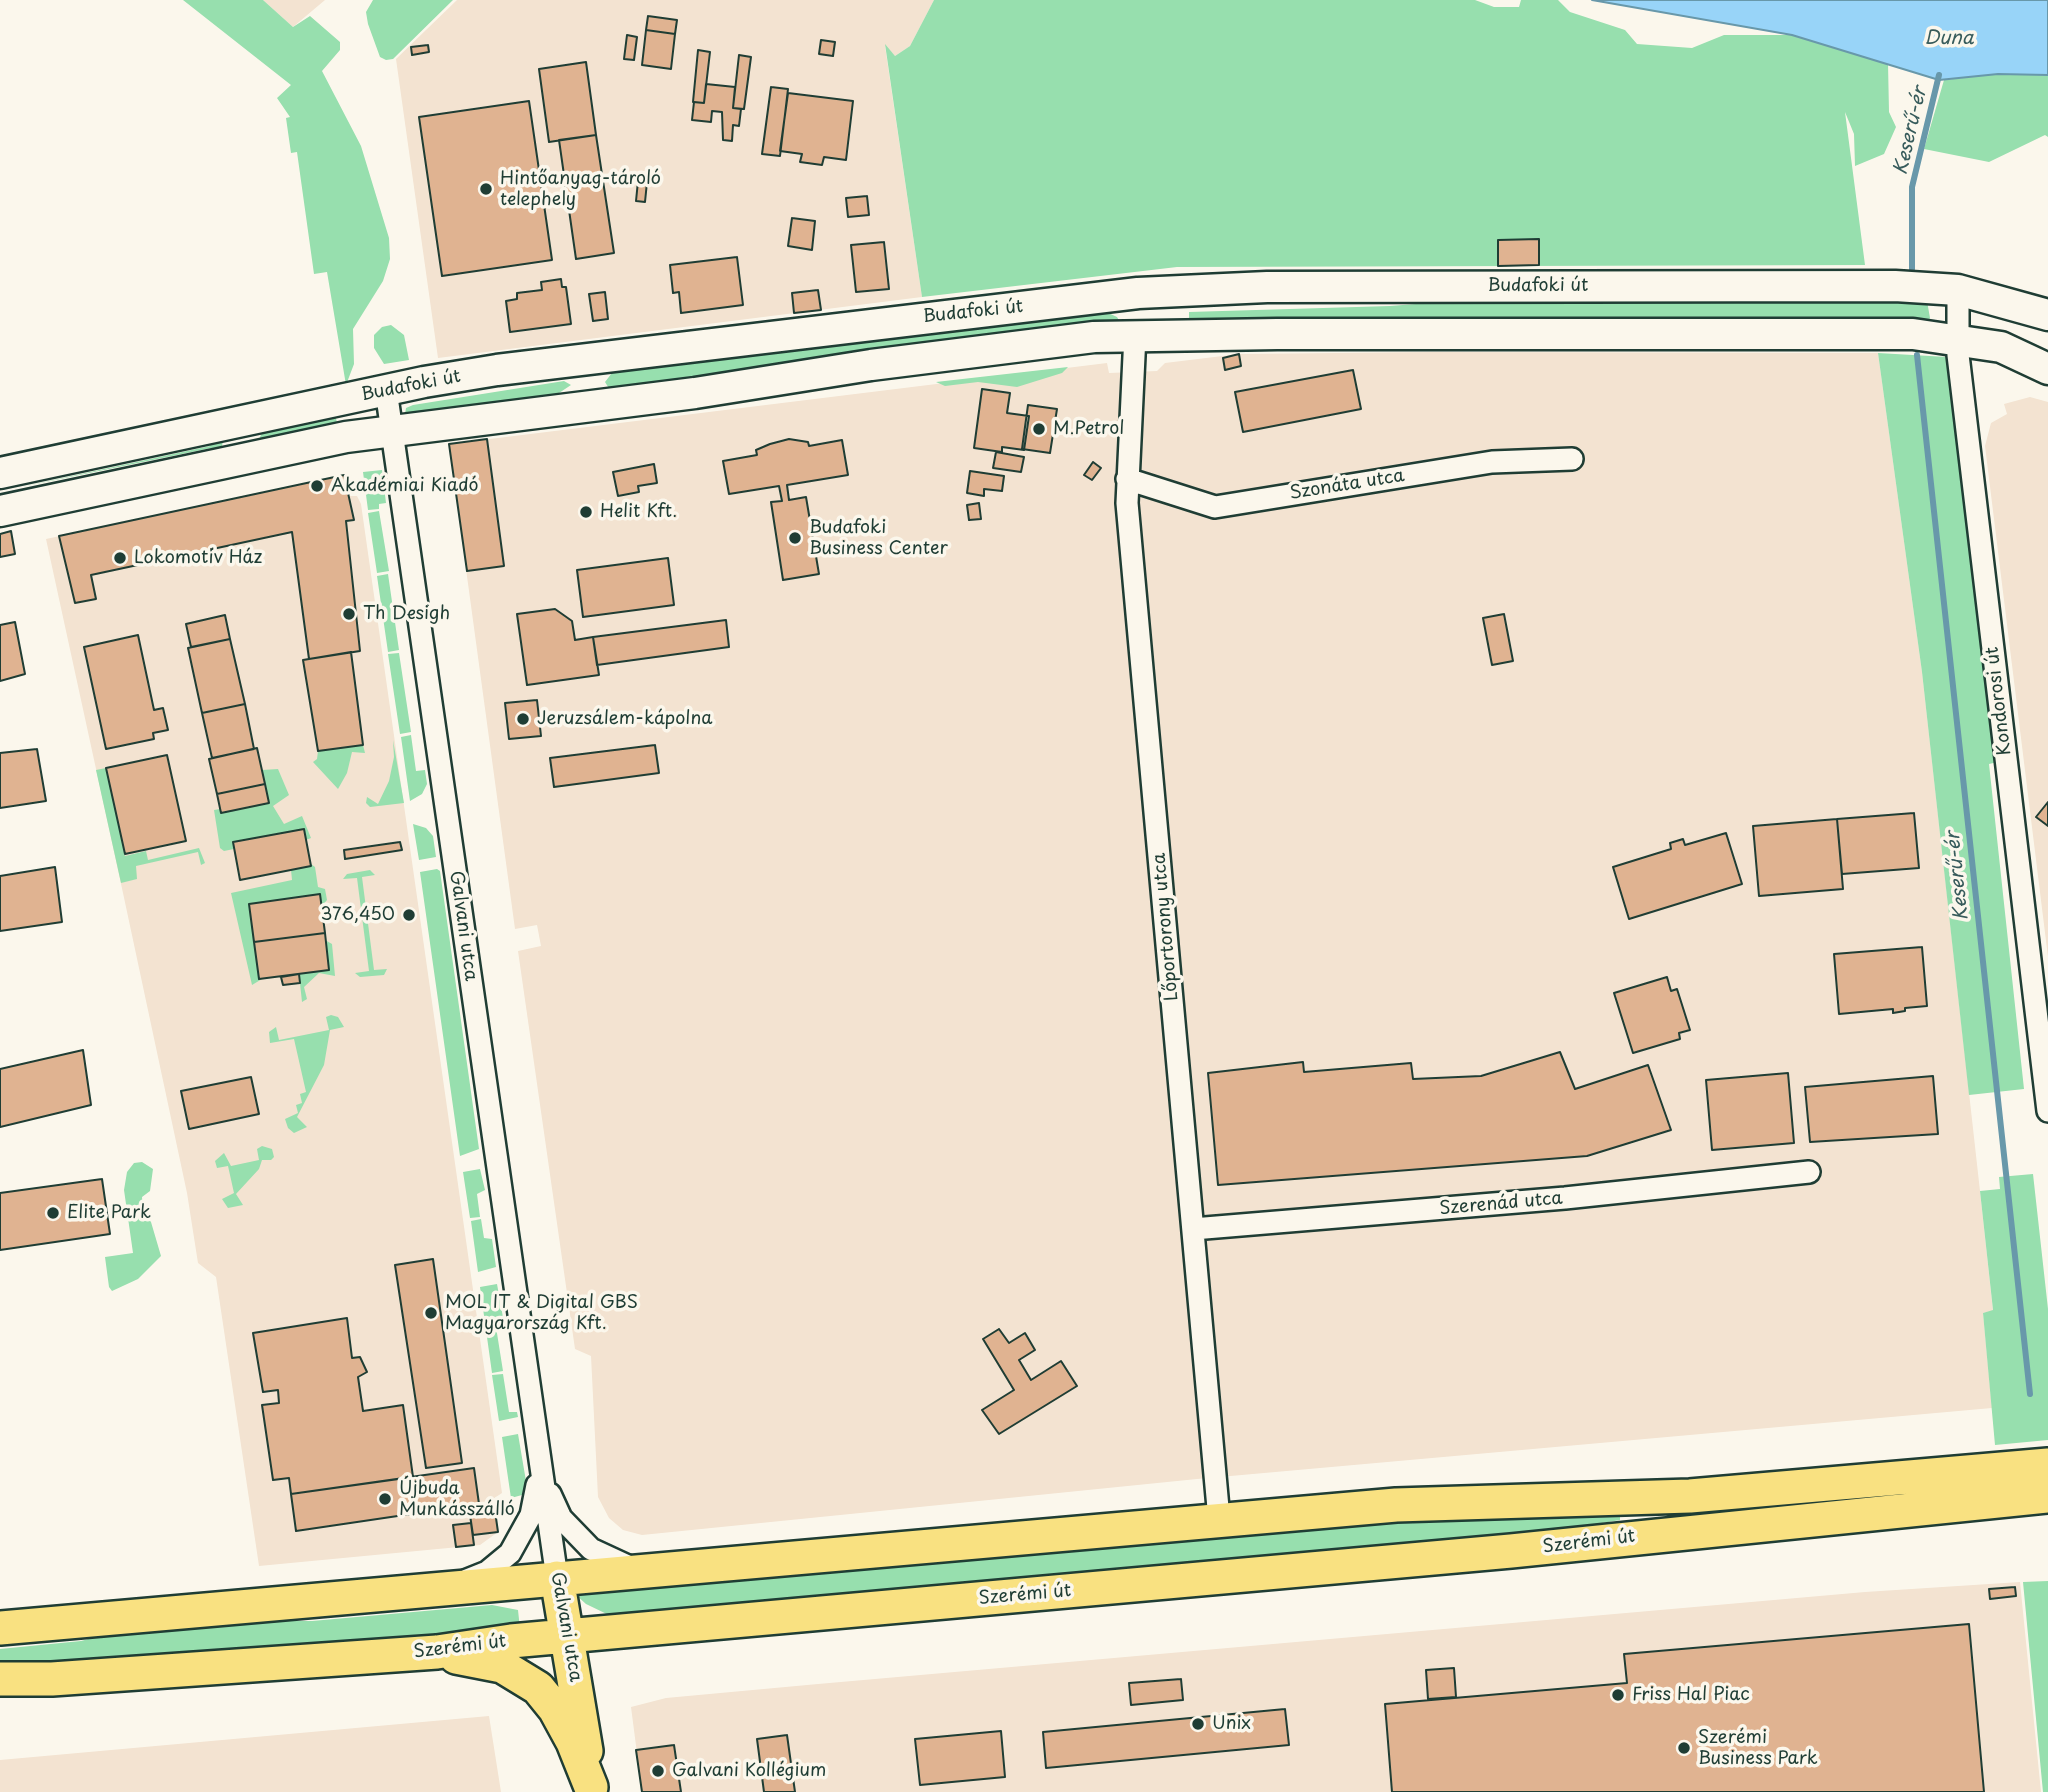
<!DOCTYPE html>
<meta charset="utf-8">
<style>
body{margin:0}
canvas{display:block;background:#fbf7ec}
</style>
<canvas width="2048" height="1792"></canvas>
<script>
const g = document.querySelector('canvas').getContext('2d');
g.lineJoin = 'round';
function paint(path, color) { g.fillStyle = color; g.fill(path, 'evenodd'); }
const poly = rows => new Path2D(rows.map(r => 'M' + r).join(''));
function stroke(path, color, width, dash) { g.strokeStyle = color; g.lineWidth = width; g.lineCap = dash ? 'butt' : 'round'; g.setLineDash(dash || []); g.stroke(path); }
function drawText(font, color, halo, rows, align = 'center') {
  g.font = font + ' "Playpen Sans",sans-serif'; g.lineWidth = 7; g.setLineDash([]); g.textBaseline = 'middle'; g.strokeStyle = halo; g.fillStyle = color; for (const [text, x, y, turn = 0] of rows) {
    g.save(); g.translate(x, y); g.rotate((+turn || 0) * Math.PI / 180); g.textAlign = isNaN(turn) ? turn : align; if (halo) g.strokeText(text, 0, 0); g.fillText(text, 0, 0); g.restore();
  }
}
paint(poly([
 [263,0,325,0,293,27],
 [457,0,934,0,910,46,895,56,885,46,922,297,438,358,396,59],
 [1434,352,1878,353,1922,672,1980,1191,1993,1311,1983,1313,1992,1408,1197,1479,642,1535,623,1530,609,1518,598,1497,591,1356,575,1349,518,951,541,946,537,925,515,929,449,444,1107,363,1109,373,1157,371,1165,363,1239,354],
 [2030,397,2048,402,2048,957,1985,446,1991,423,2007,414,2004,404],
 [344,475,349,496,357,496,361,504,502,1493,493,1499,498,1532,480,1545,259,1566,216,1277,198,1263,187,1193,123,893,46,539],
 [2020,1582,2041,1792,642,1792,631,1707,666,1698,818,1684,1865,1592],
 [489,1716,501,1792,0,1792,0,1760]
]), '#f3e3d1');
paint(poly([
 [183,0,263,0,293,27,310,16,340,42,340,50,322,71,361,146,389,238,390,259,383,281,353,329,354,364,346,385,327,272,314,274,297,152,291,153,286,118,290,117,277,98,291,85],
 [373,0,453,0,393,59,386,60,380,57,368,24,366,12],
 [934,0,1475,0,1494,7,1519,7,1521,0,1558,0,1570,12,1625,30,1637,44,1692,48,1724,35,1792,35,1888,63,1889,112,1896,127,1884,154,1855,166,1854,134,1845,112,1865,265,1177,267,922,297,885,44,895,56,910,46],
 [1998,74,2048,75,2048,137,2045,135,1989,162,1924,149,1944,80],
 [1492,298,1927,301,1930,318,1927,323,1189,322,1189,312,1390,306],
 [1102,310,1117,317,1120,322,610,390,605,382,615,369],
 [391,325,404,335,409,360,384,364,374,348,374,335,382,327],
 [1878,353,1947,357,1998,762,1989,764,2024,1089,1969,1095,1922,672],
 [1068,367,1062,373,1017,387,978,382,945,386,936,382],
 [564,381,571,385,553,397,405,414,406,408,413,405],
 [335,414,338,427,262,441,259,439,263,431],
 [209,440,223,441,221,451,213,454,211,448,21,487,210,446],
 [382,470,386,503,379,504,379,509,368,510,363,472],
 [379,511,389,571,377,573,368,513],
 [388,574,399,650,388,652,377,576],
 [399,653,411,732,400,734,388,654],
 [411,735,416,771,425,770,427,784,422,794,410,801,401,737],
 [393,740,404,803,370,807,366,803,367,797,378,804,389,781,394,757],
 [363,745,365,753,352,752,347,773,338,789,313,762,317,759,318,751],
 [106,768,125,856,146,851,148,860,199,848,205,863,201,865,198,852,136,866,137,879,121,883,96,770],
 [278,769,289,795,273,806,284,824,302,816,311,838,306,840,304,829,233,842,234,849,224,851,220,848,214,810,220,809,221,813,269,803,262,770],
 [413,824,426,828,433,836,436,857,419,860],
 [311,864,315,867,318,887,325,889,327,900,259,979,262,979,252,985,231,893,292,880,291,870],
 [437,869,440,871,479,1149,460,1156,420,872],
 [370,870,375,875,362,877,374,970,387,969,384,975,360,977,355,973,369,971,357,878,343,879,347,874],
 [325,940,332,944,335,976,319,973,304,987,307,999,302,1002,299,974,329,970],
 [331,1015,338,1017,344,1027,330,1030,324,1065,297,1117,307,1127,294,1133,288,1128,285,1119,298,1113,296,1105,302,1103,300,1094,306,1092,294,1039,270,1043,269,1032,276,1027,279,1040,329,1030,326,1017],
 [262,1146,272,1149,274,1157,271,1160,262,1160,259,1169,236,1194,243,1205,228,1208,222,1199,234,1193,228,1166,217,1168,215,1161,224,1153,231,1166,259,1160,257,1149],
 [142,1162,153,1169,150,1191,142,1197,143,1213,151,1222,161,1256,138,1279,112,1291,109,1287,105,1257,133,1253,124,1190,127,1172,134,1163],
 [480,1169,485,1190,477,1194,480,1217,470,1218,463,1172],
 [2033,1174,2048,1309,2048,1440,1995,1445,1983,1313,1993,1310,1980,1191,2000,1189,1999,1177],
 [481,1219,484,1238,492,1239,496,1267,478,1272,471,1221],
 [497,1284,504,1323,496,1327,503,1371,492,1373,480,1287],
 [503,1374,509,1412,517,1412,518,1417,499,1421,492,1375],
 [518,1434,527,1487,522,1495,511,1498,502,1437],
 [1620,1510,1620,1520,1543,1533,613,1617,586,1604,575,1594,1401,1515],
 [2048,1581,2048,1792,2043,1792,2023,1582],
 [492,1605,518,1610,520,1629,188,1658,0,1668,0,1649,81,1641,111,1633,239,1621,312,1621]
]), '#97dfae');
const water = poly([
 [1592,0,2048,0,2048,75,1998,74,1939,80,1792,35,1592,0]
]);
paint(water, '#98d4f8');
stroke(water, '#6898aa', 2);
stroke(poly([
 [1912,269,1912,187,1939,75],
 [1917,355,2030,1394]
]), '#6898aa', 6);
const building = poly([
 [648,16,677,20,675,34,646,30,648,16],
 [646,30,675,34,671,69,642,65,646,30],
 [627,35,637,37,634,60,624,59,627,35],
 [821,40,835,42,833,56,819,54,821,40],
 [428,45,429,52,412,55,411,47,428,45],
 [698,50,710,52,704,103,693,102,698,50],
 [739,55,751,57,744,109,733,108,739,55],
 [586,62,596,135,549,142,539,69,586,62],
 [706,84,735,87,733,108,741,109,739,126,733,125,732,141,723,140,722,112,712,111,711,122,692,120,694,102,704,103,706,84],
 [771,87,788,89,780,156,762,154,771,87],
 [788,93,853,101,846,160,824,157,822,165,800,162,802,154,780,151,788,93],
 [529,101,552,260,442,276,419,117,529,101],
 [596,135,614,253,576,259,559,140,596,135],
 [638,181,647,182,645,202,636,201,638,181],
 [867,196,869,215,848,217,846,198,867,196],
 [792,218,815,221,812,250,788,246,792,218],
 [1539,239,1539,265,1498,266,1498,240,1539,239],
 [884,242,889,289,856,292,851,245,884,242],
 [737,257,743,305,681,313,679,292,673,293,670,265,737,257],
 [561,279,562,287,566,287,571,324,510,332,506,301,517,299,517,293,542,290,541,282,561,279],
 [818,290,821,310,794,313,792,293,818,290],
 [605,292,608,319,593,321,589,294,605,292],
 [1239,354,1241,366,1225,370,1223,358,1239,354],
 [1353,370,1361,409,1243,432,1235,392,1353,370],
 [982,389,1010,393,1007,413,1029,416,1024,450,1002,447,1002,452,974,448,982,389],
 [1028,405,1057,409,1050,453,1022,449,1028,405],
 [487,439,504,566,467,571,449,444,487,439],
 [789,439,808,442,809,446,842,440,848,475,787,485,789,500,806,497,819,574,783,580,771,502,782,501,779,486,729,494,723,461,757,455,756,450,770,444,789,439],
 [996,452,1024,457,1021,472,993,468,996,452],
 [1093,462,1101,468,1092,480,1084,475,1093,462],
 [654,464,657,483,638,486,639,492,618,496,613,472,654,464],
 [970,471,1004,476,1002,491,984,489,984,496,967,493,970,471],
 [344,475,354,520,346,521,360,651,309,659,292,532,91,575,96,599,75,603,59,536,344,475],
 [979,503,981,519,969,520,967,505,979,503],
 [11,531,15,554,0,557,0,534,11,531],
 [668,558,674,605,583,617,577,570,668,558],
 [555,609,572,621,575,640,593,637,599,675,527,685,517,614,555,609],
 [1504,614,1513,661,1492,665,1483,618,1504,614],
 [225,615,230,639,191,647,186,624,225,615],
 [726,620,729,647,597,665,593,637,726,620],
 [15,622,25,674,0,681,0,625,15,622],
 [138,635,154,710,163,708,168,730,153,733,154,739,106,749,84,647,138,635],
 [230,639,245,704,202,713,188,648,230,639],
 [351,652,363,745,318,751,303,660,351,652],
 [537,700,541,736,509,739,505,703,537,700],
 [245,704,254,749,212,758,202,713,245,704],
 [655,745,659,773,554,787,550,758,655,745],
 [257,748,265,784,217,794,209,759,257,748],
 [37,749,46,801,0,808,0,753,37,749],
 [167,755,186,841,125,854,106,768,167,755],
 [265,784,269,803,221,813,217,794,265,784],
 [2048,802,2048,826,2036,817,2048,802],
 [1914,813,1919,868,1842,874,1837,819,1914,813],
 [1837,819,1843,889,1759,896,1753,826,1837,819],
 [304,829,311,866,240,880,233,842,304,829],
 [1726,833,1742,884,1629,919,1613,867,1671,849,1670,843,1683,839,1685,845,1726,833],
 [400,842,402,850,345,859,344,850,400,842],
 [55,867,62,922,0,931,0,876,55,867],
 [320,894,325,933,254,942,249,904,320,894],
 [325,933,329,970,259,979,254,942,325,933],
 [1922,947,1927,1006,1905,1008,1905,1011,1893,1013,1893,1009,1839,1014,1834,954,1922,947],
 [299,974,300,983,283,985,281,977,299,974],
 [1667,977,1671,991,1677,989,1690,1030,1679,1033,1680,1039,1633,1053,1614,993,1667,977],
 [83,1050,91,1105,0,1127,0,1069,83,1050],
 [1560,1052,1575,1089,1648,1065,1671,1130,1587,1156,1218,1185,1208,1073,1303,1062,1304,1072,1411,1063,1413,1079,1481,1076,1560,1052],
 [1788,1073,1794,1143,1712,1150,1706,1080,1788,1073],
 [1933,1076,1938,1134,1810,1142,1805,1087,1933,1076],
 [251,1077,259,1114,189,1129,181,1091,251,1077],
 [102,1179,110,1234,0,1250,0,1193,102,1179],
 [433,1259,462,1463,426,1468,395,1265,433,1259],
 [347,1318,352,1358,360,1357,367,1372,358,1377,363,1411,403,1405,413,1477,291,1494,289,1478,273,1480,262,1405,279,1403,278,1390,263,1392,253,1333,347,1318],
 [999,1329,1009,1343,1025,1333,1035,1350,1019,1360,1031,1380,1061,1361,1077,1386,999,1434,982,1410,1014,1390,983,1339,999,1329],
 [474,1468,479,1504,296,1531,291,1494,474,1468],
 [495,1511,498,1532,473,1535,470,1515,495,1511],
 [471,1523,474,1545,456,1547,453,1525,471,1523],
 [2015,1587,2016,1596,1990,1599,1989,1589,2015,1587],
 [1969,1624,1984,1792,1392,1792,1385,1704,1627,1683,1624,1654,1969,1624],
 [1454,1668,1456,1697,1428,1699,1426,1670,1454,1668],
 [1181,1679,1183,1700,1131,1705,1129,1683,1181,1679],
 [1285,1709,1289,1745,1046,1768,1043,1732,1285,1709],
 [1001,1731,1005,1777,920,1785,915,1739,1001,1731],
 [787,1735,795,1792,764,1792,757,1739,787,1735],
 [674,1745,681,1792,642,1792,636,1750,674,1745]
]);
paint(building, '#e0b391');
stroke(building, '#1f3d34', 2);
const street = poly([
 [1958,290,1958,355,2048,1111],
 [1135,335,1127,503,1219,1519],
 [386,390,557,1578],
 [1127,479,1215,507,1492,462,1572,459],
 [1193,1229,1565,1198,1809,1172],
 [550,1494,561,1518,591,1549,632,1568],
 [467,1580,487,1572,510,1553,531,1515,537,1485]
]);
const secondary = poly([
 [0,473,424,382,497,370,1138,293,1267,287,1895,286,1958,290,2048,315],
 [0,511,346,437,695,393,871,365,1094,337,1277,334,1913,334,2001,347,2048,369]
]);
const primary = poly([
 [557,1578,586,1751],
 [0,1628,1396,1505,1690,1496,2048,1465],
 [456,1657,502,1666,538,1688,555,1709,573,1742,591,1787],
 [0,1679,52,1679,437,1652,511,1641,1511,1551,2048,1496]
]);
stroke(street, '#1f3d34', 26);
stroke(secondary, '#1f3d34', 35);
stroke(primary, '#1f3d34', 38);
stroke(street, '#fbf7ec', 21);
stroke(secondary, '#fbf7ec', 30);
stroke(primary, '#f9e181', 33);
for (const [x, y, r, color] of [
 [486,189,7,"#1f3d34"],
 [1039,429,7,"#1f3d34"],
 [317,486,7,"#1f3d34"],
 [586,512,7,"#1f3d34"],
 [795,538,7,"#1f3d34"],
 [120,558,7,"#1f3d34"],
 [349,614,7,"#1f3d34"],
 [523,719,7,"#1f3d34"],
 [409,915,7,"#1f3d34"],
 [53,1213,7,"#1f3d34"],
 [431,1313,7,"#1f3d34"],
 [385,1499,7,"#1f3d34"],
 [1618,1695,7,"#1f3d34"],
 [1198,1724,7,"#1f3d34"],
 [1684,1748,7,"#1f3d34"],
 [658,1771,7,"#1f3d34"]
]) { const dot = new Path2D(); dot.arc(x, y, r, 0, 2 * Math.PI); g.fillStyle = color; g.fill(dot); stroke(dot, '#fbf7ec', 2.5); }
drawText('18px', '#1f3d34', '#fbf7ec', [
 ["Hintőanyag-tároló",500,179],
 ["telephely",500,200],
 ["M.Petrol",1053,429],
 ["Akadémiai Kiadó",331,486],
 ["Helit Kft.",600,512],
 ["Budafoki",809,528],
 ["Business Center",809,549],
 ["Lokomotív Ház",134,558],
 ["Th Desigh",363,614],
 ["Jeruzsálem-kápolna",537,719],
 ["376,450",395,915,"right"],
 ["Elite Park",67,1213],
 ["MOL IT & Digital GBS",445,1303],
 ["Magyarország Kft.",445,1324],
 ["Újbuda",399,1489],
 ["Munkásszálló",399,1510],
 ["Friss Hal Piac",1632,1695],
 ["Unix",1212,1724],
 ["Szerémi",1698,1738],
 ["Business Park",1698,1759],
 ["Galvani Kollégium",672,1771]
], 'left');
drawText('18px', '#1f3d34', '#fbf7ec', [
 ["Budafoki út",1538,286],
 ["Budafoki út",973,312,-6],
 ["Budafoki út",411,386,-11],
 ["Szonáta utca",1347,485,-9],
 ["Kondorosi út",1999,701,-97],
 ["Galvani utca",463,926,82],
 ["Lőportorony utca",1166,927,-95],
 ["Szerenád utca",1501,1204,-5],
 ["Szerémi út",1589,1542,-7],
 ["Szerémi út",1025,1595,-5],
 ["Galvani utca",566,1627,80],
 ["Szerémi út",460,1647,-7]
]);
drawText('italic 19px', '#375b5b', '#fbf7ec', [
 ["Duna",1949,39],
 ["Keserű-ér",1911,131,-77],
 ["Keserű-ér",1958,876,-96]
]);
</script>
